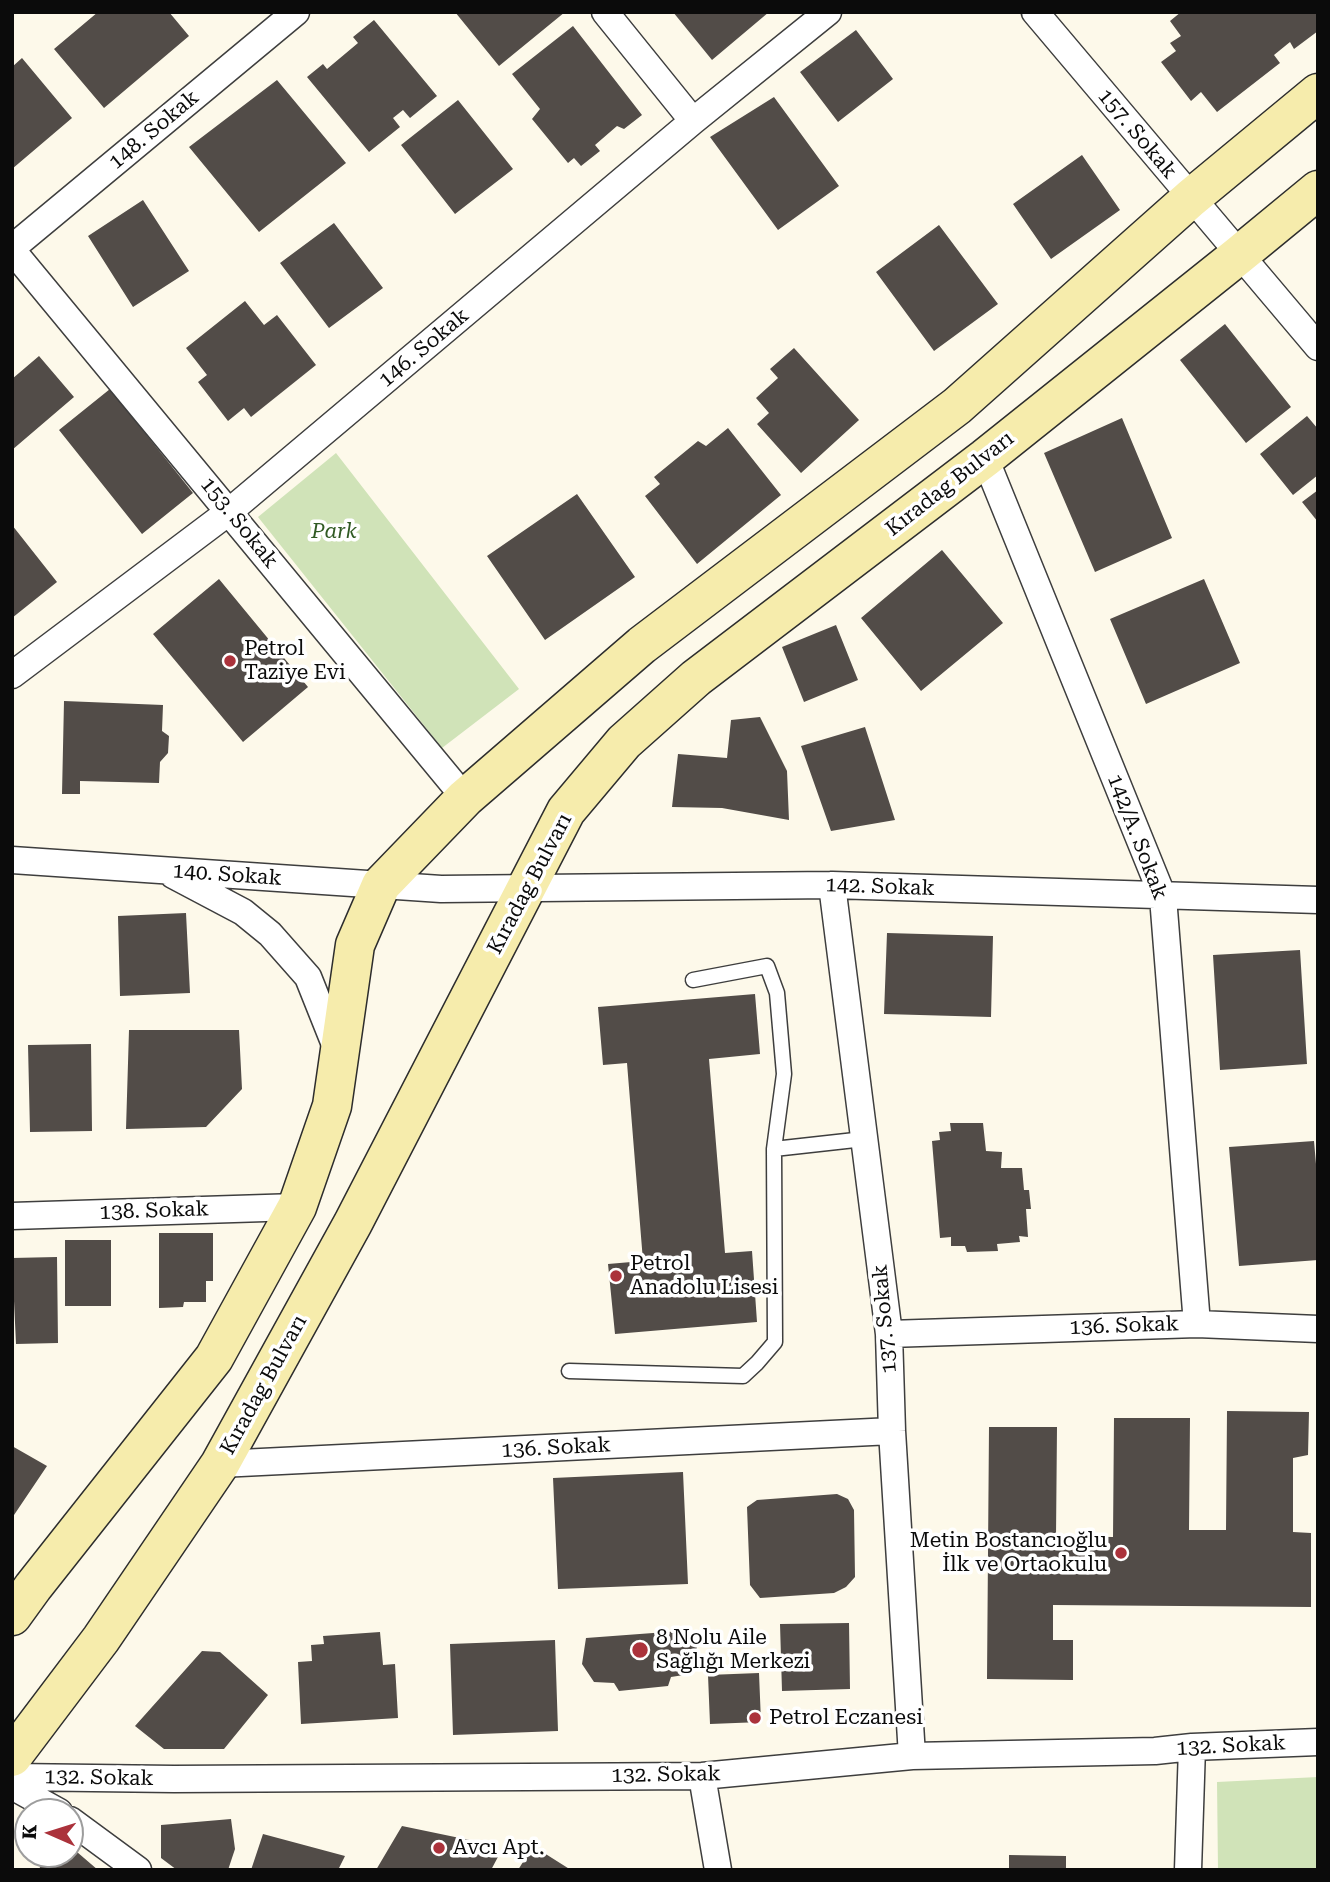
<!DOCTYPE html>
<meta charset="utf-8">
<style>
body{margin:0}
#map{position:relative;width:1330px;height:1882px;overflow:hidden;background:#fdf9ea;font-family:"Roboto Serif",serif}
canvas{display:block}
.frame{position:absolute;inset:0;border:14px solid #0b0b0b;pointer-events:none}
.north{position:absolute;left:14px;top:1798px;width:70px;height:70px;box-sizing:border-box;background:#fff;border:2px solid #9d9d9d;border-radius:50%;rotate:273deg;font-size:19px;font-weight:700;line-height:28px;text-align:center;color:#0b0b0b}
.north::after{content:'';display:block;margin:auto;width:24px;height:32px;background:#ab323b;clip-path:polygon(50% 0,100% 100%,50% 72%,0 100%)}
</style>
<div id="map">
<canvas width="1330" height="1882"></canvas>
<div class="frame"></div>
<div class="north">K</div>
</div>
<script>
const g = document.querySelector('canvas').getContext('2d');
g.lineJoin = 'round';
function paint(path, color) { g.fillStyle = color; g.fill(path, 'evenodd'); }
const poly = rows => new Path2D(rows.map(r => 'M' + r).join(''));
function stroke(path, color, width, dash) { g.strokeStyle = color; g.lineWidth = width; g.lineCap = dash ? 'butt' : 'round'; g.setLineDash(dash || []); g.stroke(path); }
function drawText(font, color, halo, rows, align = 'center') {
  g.font = font + ' "Roboto Serif",serif'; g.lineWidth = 7; g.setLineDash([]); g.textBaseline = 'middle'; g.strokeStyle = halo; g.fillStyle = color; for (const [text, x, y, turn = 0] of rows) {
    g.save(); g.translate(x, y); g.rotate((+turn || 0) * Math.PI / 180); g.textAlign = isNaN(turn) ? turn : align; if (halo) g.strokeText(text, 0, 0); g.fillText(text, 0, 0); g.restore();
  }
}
paint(poly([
 [336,453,519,689,442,748,258,517],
 [1318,1777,1318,1870,1218,1870,1217,1782]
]), '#d0e3b8');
paint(poly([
 [98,12,169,12,189,36,104,108,54,49],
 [455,12,565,12,499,66],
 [673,12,769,12,712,60],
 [1181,12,1318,12,1318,31,1294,49,1290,42,1274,55,1280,63,1217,112,1201,92,1191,101,1161,62,1176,51,1170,43,1181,36,1170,21],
 [374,20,437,96,410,118,403,110,393,118,400,127,369,152,307,77,323,64,327,69,358,43,353,37],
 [573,26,642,115,624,129,617,126,595,145,600,151,581,166,574,158,568,163,532,119,540,109,512,74],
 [856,30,893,79,838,122,800,72],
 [22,58,72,118,12,169,12,67],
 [277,80,346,163,259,232,189,147],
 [774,97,839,186,778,230,710,137],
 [458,100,513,169,455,214,401,145],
 [1082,155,1120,210,1051,259,1013,204],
 [143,200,189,271,133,307,88,236],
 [334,223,383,288,329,328,280,263],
 [939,225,998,304,934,351,876,272],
 [245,301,264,325,277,315,316,365,251,417,244,408,228,421,198,382,207,375,186,348],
 [1225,324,1291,407,1246,443,1180,360],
 [794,348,859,420,801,473,757,424,769,413,756,398,778,378,770,369],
 [39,356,74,397,12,450,12,379],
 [110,389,193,493,142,534,59,430],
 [1307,416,1318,429,1318,475,1293,495,1260,454],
 [1122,418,1172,538,1095,572,1044,453],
 [728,428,781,495,697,564,645,496,660,484,654,477,698,441,706,446],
 [1318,490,1318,522,1302,502],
 [577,494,635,577,545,640,487,556],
 [12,525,57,582,12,618],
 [942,550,1003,623,921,691,861,618],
 [219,579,308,687,243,742,153,634],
 [1204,579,1240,663,1146,704,1110,619],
 [836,625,858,680,804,702,782,647],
 [64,701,163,705,162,731,169,736,168,753,160,762,159,783,80,781,80,794,62,794],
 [760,717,787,771,789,820,722,808,672,807,678,754,727,758,731,720],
 [865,727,895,820,831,831,801,746],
 [186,913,190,993,120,996,118,916],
 [887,933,993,936,991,1017,884,1014],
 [1300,950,1307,1064,1220,1070,1213,955],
 [755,994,760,1054,709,1059,725,1253,752,1251,757,1322,615,1334,608,1264,643,1261,627,1063,603,1065,598,1007],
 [129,1030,239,1030,242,1089,206,1127,126,1129],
 [91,1044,92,1131,30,1132,28,1045],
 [950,1123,983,1123,986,1151,1002,1152,1001,1168,1022,1168,1024,1190,1029,1190,1031,1209,1026,1209,1028,1237,1019,1236,1020,1242,997,1244,998,1251,967,1252,965,1246,951,1246,951,1237,940,1238,932,1141,940,1140,939,1132,951,1131],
 [1314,1141,1318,1187,1318,1260,1239,1266,1229,1147],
 [159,1233,213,1233,213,1281,206,1281,206,1302,184,1302,183,1307,159,1308],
 [65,1240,111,1240,111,1306,65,1306],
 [57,1257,58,1343,16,1344,12,1258],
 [1227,1411,1309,1412,1308,1455,1293,1458,1293,1532,1311,1533,1311,1607,1053,1605,1053,1640,1073,1640,1073,1680,987,1679,989,1427,1057,1427,1056,1536,1113,1537,1114,1418,1190,1418,1189,1530,1226,1530],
 [12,1446,47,1466,12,1518],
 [683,1472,688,1584,558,1589,553,1478],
 [837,1494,848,1499,854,1510,855,1577,846,1587,834,1593,760,1598,750,1585,747,1507,757,1500],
 [849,1623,850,1689,782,1691,780,1624],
 [680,1631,698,1638,695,1662,690,1674,671,1677,668,1686,619,1691,614,1683,594,1682,582,1664,586,1638],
 [380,1632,383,1665,395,1664,398,1718,301,1724,298,1662,312,1661,311,1645,324,1644,323,1636],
 [555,1640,558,1731,453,1735,450,1644],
 [202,1651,220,1652,268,1695,224,1749,164,1749,135,1726],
 [759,1673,761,1722,710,1724,708,1675],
 [231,1819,235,1849,228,1870,177,1870,161,1858,161,1825],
 [402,1826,479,1842,499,1855,491,1870,376,1870],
 [263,1834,345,1856,338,1870,251,1870],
 [70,1846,98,1870,38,1870,50,1854,70,1854],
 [533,1846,571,1870,518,1870],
 [1009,1855,1066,1856,1066,1870,1009,1870]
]), '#524c48');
const service = poly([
 [774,1149,864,1139],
 [569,1371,743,1376,757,1363,775,1342,774,1149,784,1074,777,993,767,966,693,980]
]);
const minor = poly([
 [605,12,693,121],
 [1035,12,1318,347],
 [12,248,296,12],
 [12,250,465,798],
 [985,458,1163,897,1197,1324],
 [12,675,230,511,693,121,828,12],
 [12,860,441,889,832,885,1318,900],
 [173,875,243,912,270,934,308,977,338,1052],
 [832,885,889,1334,892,1431,912,1756],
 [12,1216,297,1207],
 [889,1334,1197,1324,1318,1329],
 [220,1464,892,1431],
 [702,1776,718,1870],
 [12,1777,174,1779,702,1776,912,1756,1155,1751,1192,1747,1318,1742],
 [12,1786,59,1812],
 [70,1820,138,1870],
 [1188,1870,1192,1747]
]);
const secondary = poly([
 [12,1616,33,1587,214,1358,297,1207,332,1106,355,945,381,885,465,798,642,645,957,406,1191,198,1318,93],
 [12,1757,101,1639,220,1464,353,1223,566,811,624,742,696,678,985,458,1239,255,1318,190]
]);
stroke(service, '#3e3e3e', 17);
stroke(minor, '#3e3e3e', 29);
stroke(secondary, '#2d2d2d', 41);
stroke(service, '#fff', 14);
stroke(minor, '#fff', 26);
stroke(secondary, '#f6ecac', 38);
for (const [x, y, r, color] of [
 [230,661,7,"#ab323b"],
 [616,1276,7,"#ab323b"],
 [1121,1553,7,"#ab323b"],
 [640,1650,9,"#ab323b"],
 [755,1718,7,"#ab323b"],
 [439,1848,7,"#ab323b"]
]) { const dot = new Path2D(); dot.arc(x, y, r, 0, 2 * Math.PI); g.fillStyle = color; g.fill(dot); stroke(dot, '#fff', 2.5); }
drawText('21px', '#0b0b0b', '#fff', [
 ["148. Sokak",154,130,-40],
 ["157. Sokak",1137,134,50],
 ["146. Sokak",424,348,-40],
 ["Kıradag Bulvarı",950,484,-38],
 ["153. Sokak",239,523,51],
 ["142/A. Sokak",1137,837,69],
 ["140. Sokak",227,875,4],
 ["Kıradag Bulvarı",530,884,-62],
 ["142. Sokak",880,887,2],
 ["138. Sokak",154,1211,-2],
 ["137. Sokak",885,1319,-95],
 ["136. Sokak",1124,1326,-2],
 ["Kıradag Bulvarı",264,1385,-61],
 ["136. Sokak",556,1448,-3],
 ["132. Sokak",1231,1746,-3],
 ["132. Sokak",666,1775,-1],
 ["132. Sokak",99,1778,1]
]);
drawText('italic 21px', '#305a23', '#fff', [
 ["Park",334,532]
]);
drawText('21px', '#0b0b0b', '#fff', [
 ["Petrol",244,649],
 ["Taziye Evi",244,673],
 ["Petrol",630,1264],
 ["Anadolu Lisesi",630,1288],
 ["Metin Bostancıoğlu",1107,1541,"right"],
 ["İlk ve Ortaokulu",1107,1565,"right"],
 ["8 Nolu Aile",656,1638],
 ["Sağlığı Merkezi",656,1662],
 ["Petrol Eczanesi",769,1718],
 ["Avcı Apt.",453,1848]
], 'left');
</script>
